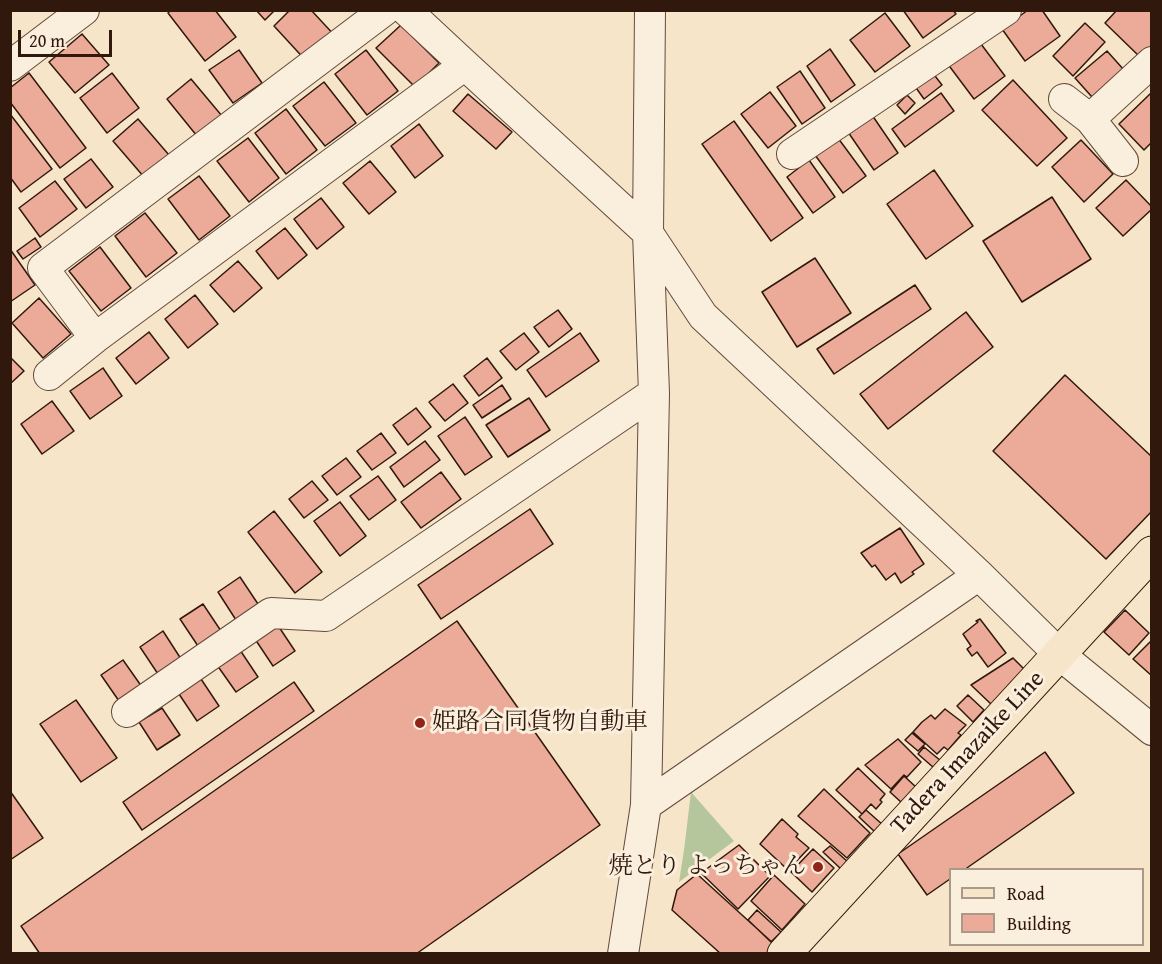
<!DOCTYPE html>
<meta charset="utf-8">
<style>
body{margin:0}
#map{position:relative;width:1162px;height:964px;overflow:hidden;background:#f7e5ca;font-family:"Gentium Book Plus",serif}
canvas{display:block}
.frame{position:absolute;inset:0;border:12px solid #31180c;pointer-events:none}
.legend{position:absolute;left:949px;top:868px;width:195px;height:78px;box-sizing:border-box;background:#faeedd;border:2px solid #aa9889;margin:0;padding:8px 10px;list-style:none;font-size:18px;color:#31180c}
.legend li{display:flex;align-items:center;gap:12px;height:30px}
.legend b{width:30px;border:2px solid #aa9889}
.scale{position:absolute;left:18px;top:30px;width:94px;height:27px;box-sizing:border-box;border:3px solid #31180c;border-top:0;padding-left:8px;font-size:18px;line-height:21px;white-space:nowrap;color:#31180c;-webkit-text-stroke:4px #faeedd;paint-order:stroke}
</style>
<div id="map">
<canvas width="1162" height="964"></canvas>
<div class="frame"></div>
<ul class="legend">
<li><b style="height:8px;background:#f7e5ca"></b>Road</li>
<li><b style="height:16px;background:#ecab98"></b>Building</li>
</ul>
<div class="scale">20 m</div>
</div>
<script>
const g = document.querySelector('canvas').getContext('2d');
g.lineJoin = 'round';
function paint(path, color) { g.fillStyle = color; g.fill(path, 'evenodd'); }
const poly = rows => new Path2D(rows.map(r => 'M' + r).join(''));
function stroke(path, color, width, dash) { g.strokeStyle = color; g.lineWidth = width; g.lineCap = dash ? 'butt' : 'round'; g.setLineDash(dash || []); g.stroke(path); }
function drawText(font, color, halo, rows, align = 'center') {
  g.font = font + ' "Gentium Book Plus","Noto Serif JP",serif'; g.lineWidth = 6; g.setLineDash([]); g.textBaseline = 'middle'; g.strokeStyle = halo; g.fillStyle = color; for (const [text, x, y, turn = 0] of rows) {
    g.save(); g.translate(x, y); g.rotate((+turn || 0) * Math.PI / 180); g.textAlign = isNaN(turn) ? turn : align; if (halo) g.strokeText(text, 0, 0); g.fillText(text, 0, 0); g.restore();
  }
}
paint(poly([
 [691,792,734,841,679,882,684,850]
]), '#b6c69c');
const building = poly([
 [171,10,215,10,236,37,205,61,168,13,171,10],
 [256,10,275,10,265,20,256,10],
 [290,10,311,10,337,38,309,64,274,26,290,10],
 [903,10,953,10,956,14,923,38,903,10],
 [1028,10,1042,10,1060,36,1025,61,1002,29,1028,10],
 [1117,10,1152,10,1152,45,1140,57,1105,23,1117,10],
 [885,13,910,46,875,72,850,40,885,13],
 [1085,23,1105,42,1073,76,1053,56,1085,23],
 [401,25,439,63,415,87,376,48,401,25],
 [82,34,109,65,75,93,49,62,82,34],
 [978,40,1005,76,974,99,947,63,978,40],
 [830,49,855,85,831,102,807,66,830,49],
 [239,50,262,83,233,103,209,70,239,50],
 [366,50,398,91,367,115,335,74,366,50],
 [1107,51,1124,70,1092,97,1075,78,1107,51],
 [800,71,825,108,802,124,777,87,800,71],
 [932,72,942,85,924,99,914,85,932,72],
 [29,73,86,148,60,168,10,102,10,88,29,73],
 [112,73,139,108,107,133,80,98,112,73],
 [191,79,222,116,197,136,167,99,191,79],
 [1013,80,1067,138,1037,166,982,110,1013,80],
 [324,82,356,123,325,146,293,106,324,82],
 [770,92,796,126,768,148,741,114,770,92],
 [941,93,954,111,905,147,892,129,941,93],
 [1151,93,1152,142,1144,150,1119,124,1151,93],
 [468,94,512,132,496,149,453,111,468,94],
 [907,95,915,103,905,114,897,105,907,95],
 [286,109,317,150,286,174,255,133,286,109],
 [10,114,52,169,21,192,10,177,10,114],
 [872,115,898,153,874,170,848,132,872,115],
 [138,119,169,155,144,177,113,141,138,119],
 [734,121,803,218,771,241,702,144,734,121],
 [419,124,443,156,415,178,391,146,419,124],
 [248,138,279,178,249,202,217,161,248,138],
 [838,138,866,176,843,193,815,155,838,138],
 [1081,140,1113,174,1084,202,1052,167,1081,140],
 [91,159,113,187,86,208,64,179,91,159],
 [809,160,835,197,813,213,787,177,809,160],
 [370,161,396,192,369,214,343,183,370,161],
 [934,170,973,226,926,259,887,204,934,170],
 [199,176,230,216,199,240,168,199,199,176],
 [1126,180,1152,207,1152,209,1123,236,1096,208,1126,180],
 [55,181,77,209,40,237,19,208,55,181],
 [1052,197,1091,259,1022,302,983,241,1052,197],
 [321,198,344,227,317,249,294,219,321,198],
 [145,213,177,253,146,277,115,236,145,213],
 [285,228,307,255,278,279,256,251,285,228],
 [35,238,41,247,23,259,17,251,35,238],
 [100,247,131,288,101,311,69,271,100,247],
 [10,249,35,285,10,302,10,249],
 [815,258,851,313,797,347,762,292,815,258],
 [238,261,262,288,234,312,210,285,238,261],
 [915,285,931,309,834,374,817,349,915,285],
 [195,295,218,324,188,348,165,319,195,295],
 [39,298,71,334,43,358,12,323,39,298],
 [558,310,572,329,549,347,534,327,558,310],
 [966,312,993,347,888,429,860,394,966,312],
 [149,332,169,358,136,384,116,358,149,332],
 [524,333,539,352,516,370,500,351,524,333],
 [580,333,599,361,546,397,527,370,580,333],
 [10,357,24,371,10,384,10,357],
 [487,358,502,378,479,396,464,376,487,358],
 [103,368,122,396,90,419,70,391,103,368],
 [1065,375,1152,457,1152,511,1106,559,993,451,1065,375],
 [453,384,468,403,445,421,429,402,453,384],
 [502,385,511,399,482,418,473,405,502,385],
 [529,398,550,430,508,457,486,425,529,398],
 [52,401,74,431,42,454,21,424,52,401],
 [416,408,431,427,408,445,393,425,416,408],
 [465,417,492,457,465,475,438,436,465,417],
 [381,433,396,453,372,470,357,451,381,433],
 [425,441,440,460,404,487,390,467,425,441],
 [346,458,361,477,337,495,322,476,346,458],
 [441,472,461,499,421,528,401,502,441,472],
 [378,476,396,500,369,520,350,496,378,476],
 [312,481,328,500,304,518,289,499,312,481],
 [340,502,366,536,340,556,314,521,340,502],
 [530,509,553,544,441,619,418,585,530,509],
 [274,511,322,572,295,593,248,532,274,511],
 [900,528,924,564,912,572,914,574,901,583,895,573,886,580,875,565,872,567,861,553,900,528],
 [240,577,258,604,236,620,218,592,240,577],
 [203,604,221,631,198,646,180,619,203,604],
 [1125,610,1149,633,1129,655,1104,632,1125,610],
 [980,619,1006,653,988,667,977,652,972,656,967,649,971,646,963,634,978,622,976,621,980,619],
 [457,621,600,825,416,954,40,954,21,926,457,621],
 [277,624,295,651,273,666,255,639,277,624],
 [163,631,181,659,158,674,140,647,163,631],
 [1152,640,1152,676,1133,659,1152,640],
 [240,650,258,677,236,692,217,665,240,650],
 [1013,658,1026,671,992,705,971,685,1013,658],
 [123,660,142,687,119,701,101,675,123,660],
 [201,679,219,706,197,721,179,694,201,679],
 [294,682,314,711,142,830,123,802,294,682],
 [968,695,984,710,973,722,957,706,968,695],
 [76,700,117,758,81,782,40,724,76,700],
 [162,708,180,735,157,750,139,722,162,708],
 [945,709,966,725,958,733,961,735,948,750,944,747,937,754,913,732,922,722,931,715,935,719,945,709],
 [912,733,925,744,918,751,905,740,912,733],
 [898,739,921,762,907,777,904,775,891,789,865,765,898,739],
 [924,747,941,761,934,768,918,754,924,747],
 [1045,752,1074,793,964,870,950,870,950,879,927,895,898,854,1045,752],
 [858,768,885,794,880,800,882,802,876,809,871,804,862,814,836,790,858,768],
 [904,776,917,788,902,803,890,792,904,776],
 [824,789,870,833,847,858,798,816,824,789],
 [10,791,43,838,10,860,10,791],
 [866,810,883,825,876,833,859,817,866,810],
 [782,819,798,834,796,837,809,848,788,870,760,844,782,819],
 [739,845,770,876,738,909,701,873,739,845],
 [830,846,848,862,841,869,823,852,830,846],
 [813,849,834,868,812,892,791,872,813,849],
 [697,874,775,945,768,954,721,954,672,910,677,890,697,874],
 [774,875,805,904,782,930,751,901,774,875],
 [757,910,781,932,771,942,748,920,757,910]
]);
paint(building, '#ecab98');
stroke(building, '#31180c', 1.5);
const minor = poly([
 [406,10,465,65,648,233,703,316,979,575,1059,654,1152,730],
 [10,66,84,10],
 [1064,99,1090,119,1123,161],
 [1090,119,1152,62],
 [792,154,1006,10],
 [95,338,43,268,385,10],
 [49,375,95,338,465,65],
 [127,712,271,613,326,616,654,393],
 [646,805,979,575],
 [623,954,646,805,654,393,648,233,650,10]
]);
const major = poly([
 [784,954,1152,553]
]);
stroke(minor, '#624b3c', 32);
stroke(major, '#31180c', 35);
stroke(minor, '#faeedd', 30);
stroke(major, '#f7e5ca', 33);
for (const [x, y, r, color] of [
 [420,723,6,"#8f2418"],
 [818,867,6,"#8f2418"]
]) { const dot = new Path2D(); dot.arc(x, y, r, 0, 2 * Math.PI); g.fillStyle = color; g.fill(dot); stroke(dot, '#faeedd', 2); }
drawText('24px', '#31180c', '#faeedd', [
 ["姫路合同貨物自動車",432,723],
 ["焼とり よっちゃん",806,867,"right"]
], 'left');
drawText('24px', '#31180c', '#faeedd', [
 ["Tadera Imazaike Line",968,753,-47]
]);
</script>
